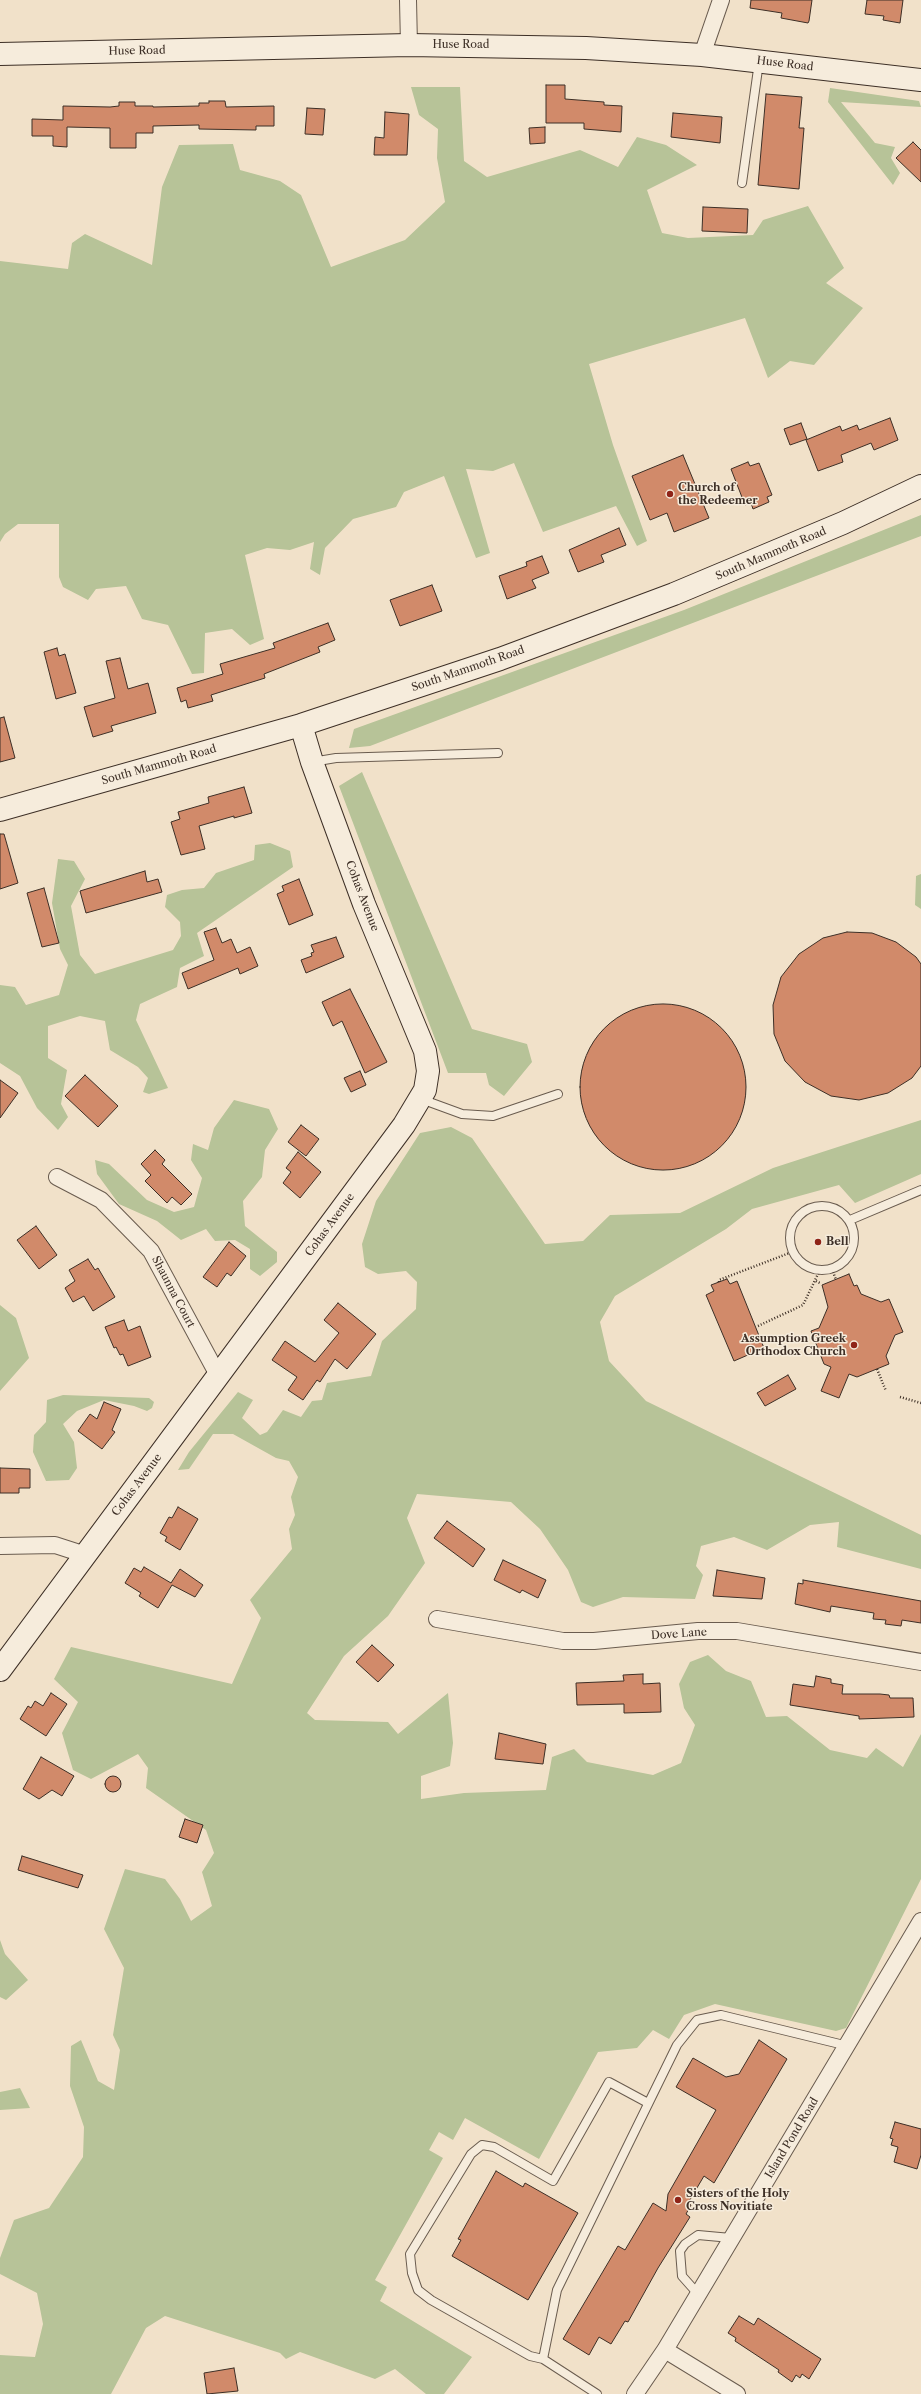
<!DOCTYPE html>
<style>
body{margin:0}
canvas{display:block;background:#f1e1c9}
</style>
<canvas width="921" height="2394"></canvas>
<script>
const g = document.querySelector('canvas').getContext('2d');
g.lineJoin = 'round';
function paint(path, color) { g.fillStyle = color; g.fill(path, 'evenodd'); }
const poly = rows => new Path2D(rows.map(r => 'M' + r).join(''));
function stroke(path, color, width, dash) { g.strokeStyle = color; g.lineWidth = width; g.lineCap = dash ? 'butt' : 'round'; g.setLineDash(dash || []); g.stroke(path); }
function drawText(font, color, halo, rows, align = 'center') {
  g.font = font + ' "Libre Caslon Text",serif'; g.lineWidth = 3; g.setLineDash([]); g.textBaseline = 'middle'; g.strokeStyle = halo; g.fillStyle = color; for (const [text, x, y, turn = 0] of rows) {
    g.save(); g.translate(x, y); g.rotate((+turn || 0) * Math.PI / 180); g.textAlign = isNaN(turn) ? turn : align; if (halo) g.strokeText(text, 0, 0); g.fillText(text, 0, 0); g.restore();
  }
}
paint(poly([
 [411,87,460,87,464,161,487,177,580,150,618,167,637,137,666,145,697,165,647,190,662,233,688,238,753,235,763,220,808,206,844,268,826,283,863,308,814,365,790,361,768,378,745,318,589,364,613,445,647,541,637,546,616,506,543,532,514,463,493,471,466,469,490,553,476,558,444,476,404,492,396,507,353,519,325,548,320,575,310,569,314,542,290,550,267,548,245,555,264,639,250,645,232,629,205,633,204,673,192,674,168,625,142,619,126,586,96,589,88,600,63,587,59,577,59,524,18,524,5,534,0,542,0,261,68,269,72,243,85,234,152,265,162,187,179,145,233,144,240,170,280,181,301,195,331,267,405,240,445,202,437,158,438,129,419,115],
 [830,88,919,101,921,107,841,102,875,143,895,147,891,158,900,173,893,185,828,102],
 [921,515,921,536,370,746,349,748,354,729,684,610],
 [362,772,472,1029,527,1044,532,1062,504,1096,489,1085,486,1073,448,1073,339,786],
 [270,843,290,851,293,867,197,933,204,956,180,968,177,987,140,1004,136,1020,168,1088,149,1094,143,1092,148,1078,138,1067,110,1050,105,1021,80,1016,48,1026,48,1058,67,1070,61,1104,68,1117,58,1130,37,1108,20,1076,0,1063,0,985,15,987,26,1005,59,995,68,965,60,949,52,903,58,859,74,861,85,879,71,906,80,955,95,974,173,950,181,936,180,922,165,907,167,895,182,890,204,888,216,873,254,860,255,845],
 [921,874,921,909,915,905,916,876],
 [234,1100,269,1109,278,1129,265,1150,262,1177,243,1201,245,1226,277,1252,277,1262,260,1276,250,1269,250,1249,235,1240,215,1241,206,1229,181,1240,157,1221,119,1204,97,1174,95,1160,109,1164,147,1200,174,1212,194,1207,202,1178,191,1160,193,1144,208,1150,214,1128],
 [921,1120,921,1174,855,1203,839,1185,752,1209,726,1229,615,1296,600,1322,609,1361,646,1401,921,1535,921,1569,837,1547,839,1522,810,1525,767,1550,734,1537,701,1546,696,1566,703,1575,695,1599,623,1597,593,1607,581,1602,568,1570,540,1529,511,1502,417,1494,407,1518,425,1563,388,1616,344,1656,307,1713,315,1720,388,1722,398,1734,448,1693,453,1743,450,1766,421,1776,421,1799,464,1793,546,1790,552,1757,574,1749,587,1762,653,1775,681,1763,695,1725,684,1708,679,1684,690,1662,708,1655,726,1671,751,1681,766,1717,787,1716,830,1750,867,1758,876,1748,903,1767,921,1734,921,1879,846,2028,836,2031,715,2004,684,2015,669,2039,653,2030,637,2048,598,2052,539,2159,465,2118,453,2140,439,2132,429,2150,443,2158,375,2280,387,2287,380,2301,472,2357,444,2394,426,2394,395,2369,375,2379,300,2352,286,2359,280,2353,165,2316,146,2328,111,2394,0,2394,0,2355,35,2357,43,2324,37,2293,0,2274,0,2258,14,2220,49,2208,83,2157,84,2127,70,2086,71,2046,81,2040,98,2081,114,2090,120,2050,113,2035,124,1968,104,1929,125,1869,165,1879,180,1899,191,1921,212,1906,202,1872,214,1853,206,1830,146,1788,148,1768,138,1754,91,1779,73,1770,62,1733,78,1702,54,1679,71,1647,232,1684,261,1618,250,1600,292,1549,289,1529,295,1515,291,1497,298,1477,289,1461,276,1458,233,1434,213,1434,189,1469,178,1470,189,1452,238,1392,253,1400,242,1418,260,1435,267,1432,283,1410,301,1417,312,1401,322,1400,327,1383,371,1376,382,1341,416,1309,417,1282,406,1271,378,1274,365,1267,362,1244,376,1201,420,1133,451,1127,472,1138,545,1244,583,1241,610,1215,680,1213,773,1168],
 [0,1305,16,1318,29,1358,0,1391],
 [63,1395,149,1398,154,1402,152,1408,147,1411,134,1406,104,1400,77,1411,63,1424,74,1442,77,1468,69,1480,46,1481,33,1452,34,1435,46,1422,47,1400],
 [0,1940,5,1954,28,1980,6,2000,0,1997],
 [20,2088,30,2108,0,2110,0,2092]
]), '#b7c398');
const building = poly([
 [751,0,812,0,809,21,808,23,781,18,782,13,750,8,751,0],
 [867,0,903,0,900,23,883,20,884,16,865,14,867,0],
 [546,85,565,85,565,99,604,102,604,105,622,106,621,132,584,129,584,123,546,123,546,85],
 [766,94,802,97,799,128,804,128,799,189,758,185,766,94],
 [209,101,225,101,226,107,274,106,274,126,256,126,256,130,199,129,199,125,153,126,153,133,136,133,136,148,110,148,110,128,67,127,67,147,53,146,53,136,32,136,32,119,63,120,63,106,110,107,119,106,119,102,135,102,135,106,153,106,153,107,199,106,199,103,209,103,209,101],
 [307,108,325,109,323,135,305,134,307,108],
 [385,112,409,114,407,155,374,155,375,137,384,138,385,112],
 [673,113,722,117,720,143,671,137,673,113],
 [545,127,545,143,530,144,529,128,545,127],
 [913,142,921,150,921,182,896,158,913,142],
 [703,207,748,209,747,233,702,231,703,207],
 [890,418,898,440,874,450,871,443,841,455,843,462,818,471,806,440,840,426,842,431,857,425,859,430,890,418],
 [801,423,807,439,790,445,784,429,801,423],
 [683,455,709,518,674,532,667,513,650,520,632,476,683,455],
 [748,462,750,466,759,463,772,495,767,497,769,502,753,509,751,503,745,505,731,469,748,462],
 [619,528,626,545,601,555,604,562,578,572,569,550,619,528],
 [542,556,549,573,532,580,536,588,507,599,499,576,527,566,526,562,542,556],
 [432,585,442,611,400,626,390,600,432,585],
 [328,623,335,640,318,647,320,652,264,674,265,678,211,695,213,701,188,708,186,700,181,702,177,688,223,674,220,664,275,648,273,643,328,623],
 [57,648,59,656,65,654,76,693,56,699,44,652,57,648],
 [120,658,128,689,148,683,156,713,111,726,113,731,93,737,84,707,115,698,106,661,120,658],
 [4,717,15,758,0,762,0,718,4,717],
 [244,787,252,813,234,818,234,816,199,826,205,849,181,855,171,822,180,819,178,812,209,803,208,797,244,787],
 [0,834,4,834,18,883,0,889,0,834],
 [145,871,147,882,158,879,162,892,86,913,80,891,145,871],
 [299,879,313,915,289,925,277,894,284,891,282,886,299,879],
 [44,888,59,943,42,947,27,893,44,888],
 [216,928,222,943,231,939,237,953,250,947,258,966,240,974,238,968,188,989,182,973,214,960,204,932,216,928],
 [847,932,872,933,896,942,916,957,921,964,921,1066,912,1078,888,1093,859,1100,831,1096,805,1082,785,1061,774,1034,773,1005,781,977,799,954,823,938,847,932],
 [336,937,344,957,306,973,301,960,312,956,311,953,314,952,311,945,336,937],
 [350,989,387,1062,365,1073,342,1021,333,1026,322,1002,350,989],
 '580 1087a83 83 0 1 1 166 0a83 83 0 1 1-166 0Z',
 [360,1071,366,1085,351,1092,344,1078,360,1071],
 [85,1075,118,1106,98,1127,65,1096,85,1075],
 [0,1080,18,1093,0,1118,0,1080],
 [301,1125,319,1139,306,1156,288,1142,301,1125],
 [155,1150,165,1160,162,1164,192,1194,181,1205,172,1197,167,1203,145,1181,151,1175,141,1164,155,1150],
 [298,1152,321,1172,300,1198,283,1183,291,1172,286,1168,298,1152],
 [36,1226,57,1255,39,1269,17,1240,36,1226],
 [229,1242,246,1256,231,1276,227,1273,217,1287,203,1277,229,1242],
 [88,1259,95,1270,98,1268,115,1297,93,1311,84,1296,73,1302,65,1288,75,1281,69,1270,88,1259],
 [849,1274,854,1286,857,1285,861,1294,881,1302,889,1299,903,1332,895,1335,886,1356,889,1364,857,1377,849,1374,839,1398,821,1391,831,1367,824,1364,811,1331,819,1328,828,1307,822,1285,849,1274],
 [727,1279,730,1284,737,1281,764,1348,734,1361,706,1295,714,1291,711,1285,727,1279],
 [338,1303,376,1334,347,1369,335,1359,320,1382,317,1380,303,1400,288,1390,297,1377,272,1360,285,1341,315,1362,339,1333,324,1320,338,1303],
 [124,1320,128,1331,140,1326,151,1357,128,1366,123,1354,120,1355,116,1347,114,1348,105,1327,124,1320],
 [788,1375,796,1389,765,1406,757,1393,788,1375],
 [104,1402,121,1409,112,1430,115,1432,102,1449,78,1431,90,1414,97,1419,104,1402],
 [0,1468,30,1469,30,1488,19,1488,19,1493,0,1493,0,1468],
 [178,1507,198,1519,180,1550,165,1541,167,1537,160,1533,169,1517,172,1518,178,1507],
 [447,1521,485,1549,473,1567,434,1538,447,1521],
 [503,1560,546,1580,538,1598,522,1590,520,1593,494,1580,503,1560],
 [144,1567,171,1583,180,1569,203,1585,195,1597,172,1585,158,1608,139,1596,141,1593,125,1583,134,1568,141,1572,144,1567],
 [717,1570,765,1578,762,1599,713,1596,717,1570],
 [803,1580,921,1601,921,1623,902,1620,901,1626,885,1624,886,1620,873,1619,874,1613,831,1606,830,1612,795,1604,798,1583,803,1584,803,1580],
 [372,1645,394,1665,378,1682,356,1662,372,1645],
 [643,1674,643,1684,660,1683,661,1712,624,1713,624,1704,577,1705,576,1683,624,1681,623,1675,643,1674],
 [816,1676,831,1679,831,1683,843,1685,842,1694,880,1694,889,1695,890,1698,913,1698,914,1717,859,1719,859,1716,790,1705,793,1684,814,1687,816,1676],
 [51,1693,67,1704,46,1736,20,1719,28,1706,31,1708,35,1701,43,1706,51,1693],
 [499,1733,546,1744,543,1764,495,1759,499,1733],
 [41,1757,74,1776,62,1796,52,1790,39,1799,23,1789,41,1757],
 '105 1784a8 8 0 1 1 16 0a8 8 0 1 1-16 0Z',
 [185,1819,203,1825,197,1843,179,1837,185,1819],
 [22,1856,83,1875,78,1888,18,1870,22,1856],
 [759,2040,787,2059,714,2183,704,2176,688,2203,691,2205,686,2214,690,2217,658,2268,628,2322,625,2321,611,2344,599,2337,589,2355,563,2339,618,2246,625,2250,653,2203,666,2211,668,2194,716,2110,676,2087,693,2058,726,2077,739,2074,759,2040],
 [895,2122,921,2129,921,2155,917,2169,894,2162,898,2147,891,2145,893,2139,890,2138,895,2122],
 [496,2171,523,2187,525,2183,578,2213,528,2300,452,2256,461,2240,458,2239,496,2171],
 [739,2316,754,2325,758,2318,821,2359,809,2379,802,2374,800,2378,796,2375,792,2382,778,2372,779,2370,735,2341,736,2338,728,2333,739,2316],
 [234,2368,238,2391,207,2394,204,2373,234,2368]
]);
paint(building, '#d18a6a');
stroke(building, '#3d2f26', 1);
const lane = poly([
 [742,183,759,62],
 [312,762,336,758,498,753],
 [421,1099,462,1114,493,1116,558,1094],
 '790 1238a32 32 0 1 1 64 0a32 32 0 1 1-64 0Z',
 [850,1220,921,1190],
 [698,2294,682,2276,680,2251,685,2244,698,2235,731,2238],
 [543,2359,557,2290,677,2045,697,2020,721,2015,848,2046],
 [597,2394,543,2359,530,2356,431,2300,418,2290,412,2273,410,2254,471,2154,482,2145,494,2147,553,2181,609,2082,648,2103]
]);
const street = poly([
 [408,0,409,45],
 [702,55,721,0],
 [57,1177,101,1200,151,1251,219,1377],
 [0,1546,55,1545,86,1555],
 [437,1619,563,1641,594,1641,698,1631,737,1631,921,1662],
 [665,2350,737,2394],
 [635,2394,665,2350,921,1921]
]);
const secondary = poly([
 [0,54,409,45,586,48,702,55,921,80],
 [0,810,301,725,500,659,674,594,843,523,921,486],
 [0,1670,404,1125,425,1090,428,1071,425,1051,364,904,312,762,301,725]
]);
stroke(lane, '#6a5c4f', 10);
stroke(street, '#6a5c4f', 18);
stroke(secondary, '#3d2f26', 24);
stroke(poly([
 [832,1269,836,1280],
 [816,1281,820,1283],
 [719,1282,719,1280,792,1252],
 [758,1326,803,1305,820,1270],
 [877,1369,886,1391],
 [900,1397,921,1403]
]), '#3d2f26', 2.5, [1, 2]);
stroke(lane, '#f6ecdc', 8);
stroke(street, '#f6ecdc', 16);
stroke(secondary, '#f6ecdc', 22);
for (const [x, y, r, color] of [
 [670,494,4,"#8f2418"],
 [818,1242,4,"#8f2418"],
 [854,1345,4,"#8f2418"],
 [678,2200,4,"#8f2418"]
]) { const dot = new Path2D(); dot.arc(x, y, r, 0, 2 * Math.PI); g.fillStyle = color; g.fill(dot); stroke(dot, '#f6ecdc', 1.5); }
drawText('11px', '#3d2f26', '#f6ecdc', [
 ["Huse Road",461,45],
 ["Huse Road",137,51,-1],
 ["Huse Road",785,64,7],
 ["South Mammoth Road",771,554,-23],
 ["South Mammoth Road",468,669,-19],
 ["South Mammoth Road",159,765,-16],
 ["Cohas Avenue",362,896,69],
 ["Cohas Avenue",330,1225,-54],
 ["Shaunna Court",173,1292,62],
 ["Cohas Avenue",137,1485,-53],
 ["Dove Lane",679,1634,-4],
 ["Island Pond Road",792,2138,-59]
]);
drawText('bold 11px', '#3d2f26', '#f6ecdc', [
 ["Church of",678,488],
 ["the Redeemer",678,501],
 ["Bell",826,1242],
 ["Assumption Greek",846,1339,"right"],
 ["Orthodox Church",846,1352,"right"],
 ["Sisters of the Holy",686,2194],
 ["Cross Novitiate",686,2207]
], 'left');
</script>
